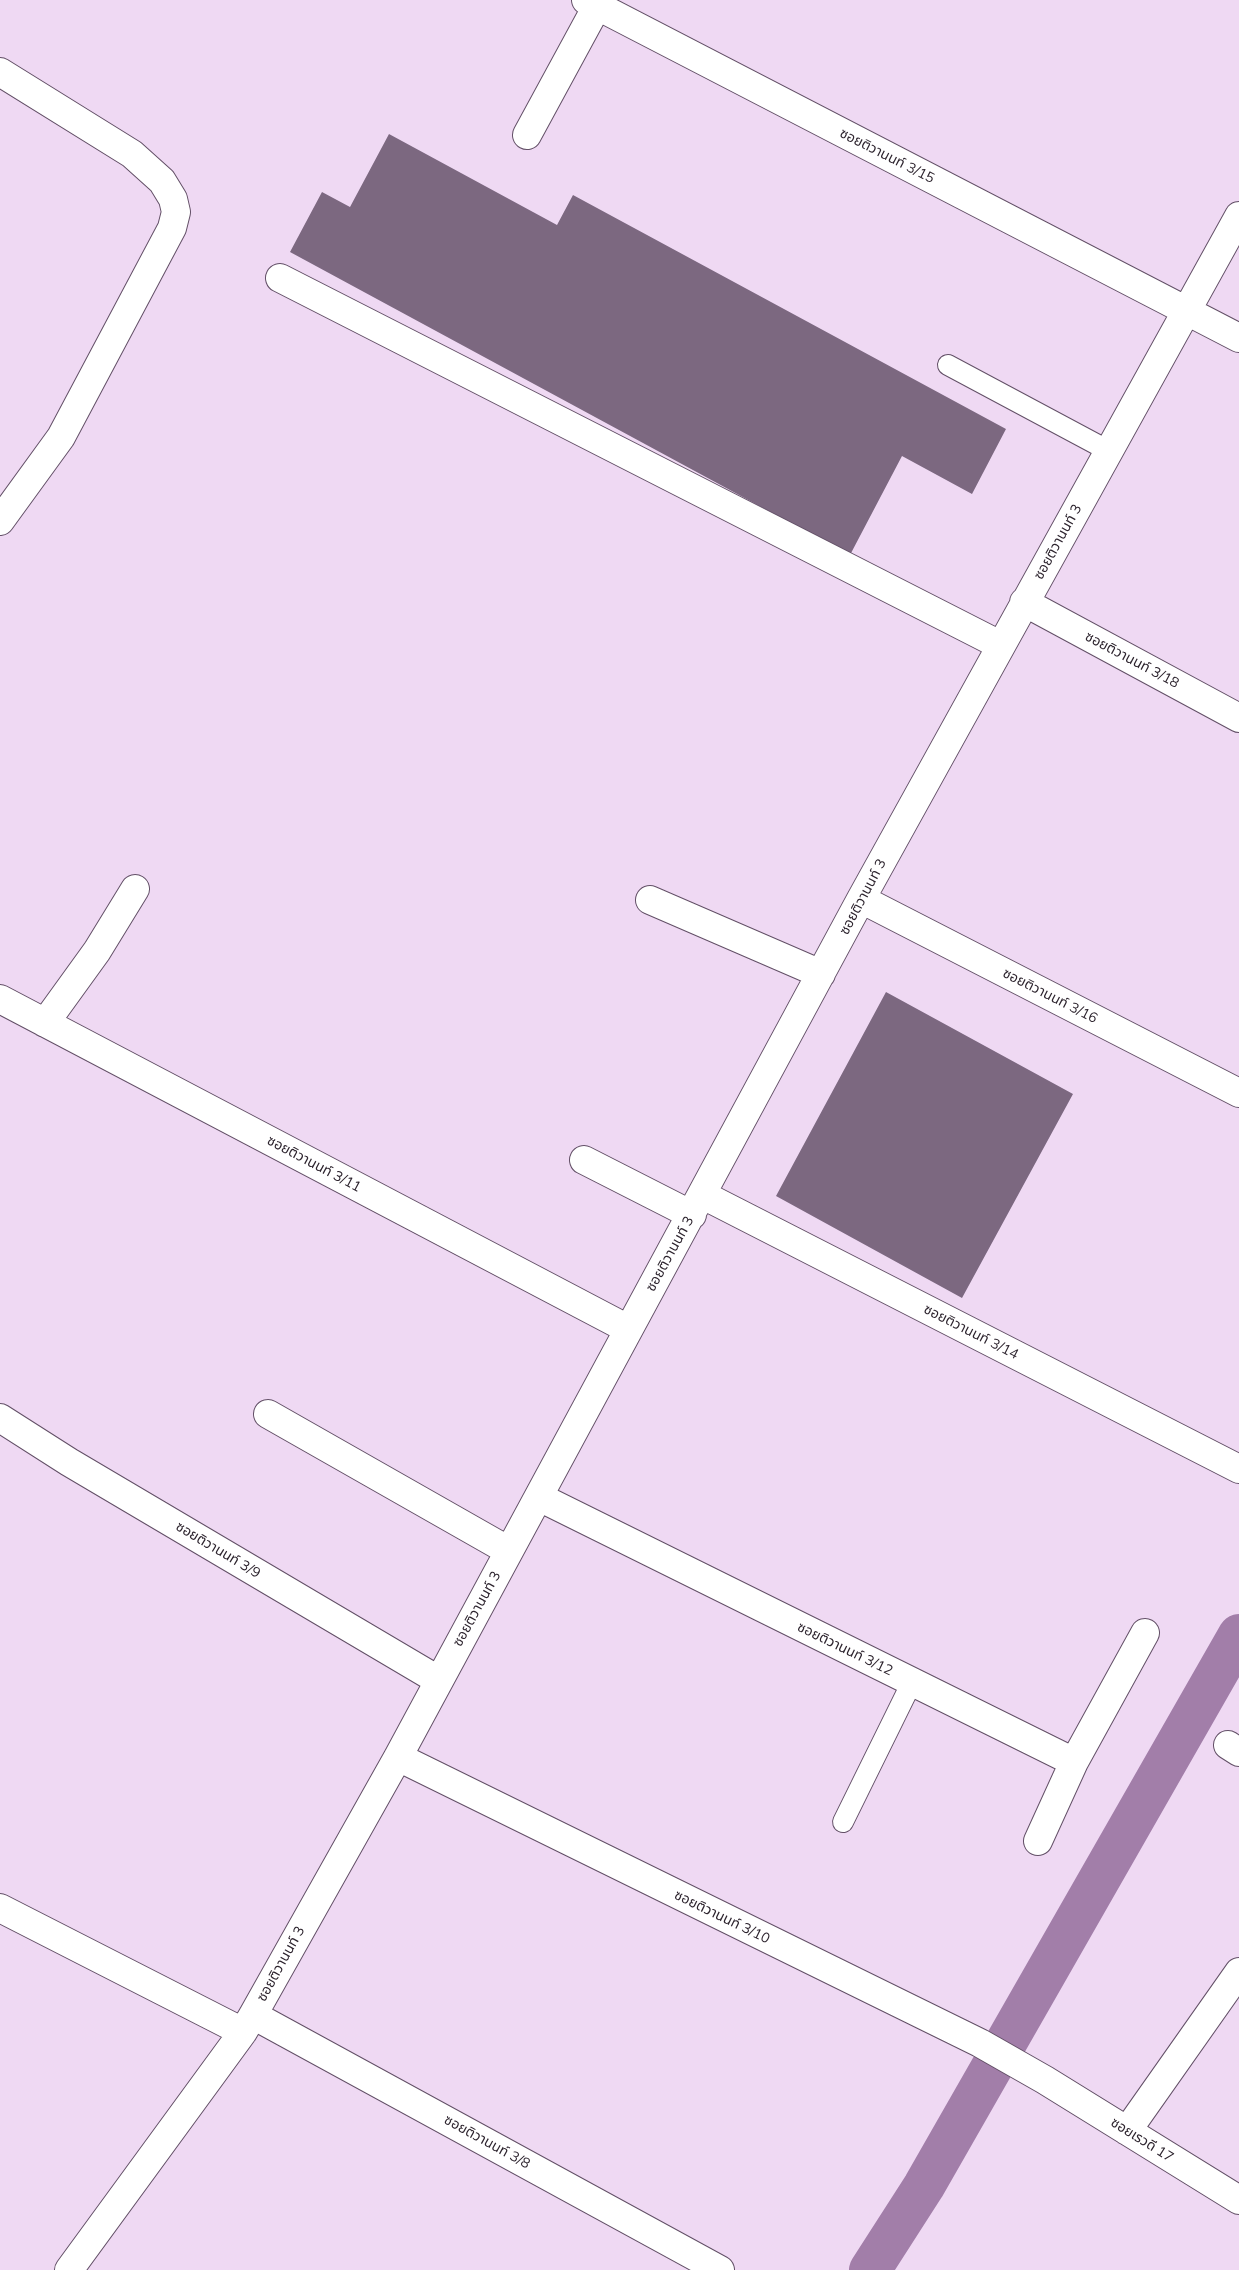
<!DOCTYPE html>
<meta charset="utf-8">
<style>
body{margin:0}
canvas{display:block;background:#efd9f3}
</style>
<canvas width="1239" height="2270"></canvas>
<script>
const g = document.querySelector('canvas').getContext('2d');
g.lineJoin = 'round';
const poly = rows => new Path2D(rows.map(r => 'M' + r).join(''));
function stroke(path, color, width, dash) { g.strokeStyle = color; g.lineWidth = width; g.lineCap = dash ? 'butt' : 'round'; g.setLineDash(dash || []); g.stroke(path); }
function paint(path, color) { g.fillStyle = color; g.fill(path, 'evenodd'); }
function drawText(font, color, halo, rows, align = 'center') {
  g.font = font + ' Mulish,"Noto Sans Thai",sans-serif'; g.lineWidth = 5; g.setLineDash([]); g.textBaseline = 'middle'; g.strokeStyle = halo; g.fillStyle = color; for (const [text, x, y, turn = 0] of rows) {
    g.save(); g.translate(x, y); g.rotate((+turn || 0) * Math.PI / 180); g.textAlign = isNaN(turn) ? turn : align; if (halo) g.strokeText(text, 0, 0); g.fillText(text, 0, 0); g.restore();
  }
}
stroke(poly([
 [870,2270,924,2186,1239,1635]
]), '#a27ea9', 42);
paint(poly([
 [389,134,557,225,573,195,1006,429,972,494,902,456,850,555,290,252,322,192,350,207],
 [886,992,1073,1094,962,1298,776,1196]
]), '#7c6880');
const service = poly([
 [948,365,1109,451],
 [843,1822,912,1682]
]);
const minor = poly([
 [586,0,1239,338],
 [0,72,132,154,162,181,173,199,176,212,172,228,61,437,0,521],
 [527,135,597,6],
 [280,278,1000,645],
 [1024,602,1239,718],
 [861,899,1239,1093],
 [650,900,821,974],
 [0,999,628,1329],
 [45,1023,97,951,135,889],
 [584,1160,692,1215],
 [703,1195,1239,1469],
 [268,1414,509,1551],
 [0,1418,69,1462,438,1680],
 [539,1497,1074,1762,1038,1841],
 [1228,1745,1239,1752],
 [398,1757,980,2043,1045,2080,1239,2200],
 [1074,1762,1145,1633],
 [0,1908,243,2032],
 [253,2015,720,2270],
 [1127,2131,1239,1972],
 [69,2270,243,2032,253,2015,398,1757,861,899,1239,216]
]);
stroke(service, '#635067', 22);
stroke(minor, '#635067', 30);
stroke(service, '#fff', 20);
stroke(minor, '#fff', 28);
drawText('14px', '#2d242e', '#fff', [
 ["ซอยติวานนท์ 3/15",887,156,27],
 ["ซอยติวานนท์ 3",1058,542,-61],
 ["ซอยติวานนท์ 3/18",1132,660,28],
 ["ซอยติวานนท์ 3",863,897,-62],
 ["ซอยติวานนท์ 3/16",1050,996,27],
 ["ซอยติวานนท์ 3/11",314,1164,28],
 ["ซอยติวานนท์ 3",670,1254,-61],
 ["ซอยติวานนท์ 3/14",971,1332,27],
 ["ซอยติวานนท์ 3/9",218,1550,31],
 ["ซอยติวานนท์ 3",477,1609,-61],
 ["ซอยติวานนท์ 3/12",845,1649,26],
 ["ซอยติวานนท์ 3/10",722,1917,26],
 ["ซอยติวานนท์ 3",281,1964,-61],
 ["ซอยเรวดี 17",1142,2140,32],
 ["ซอยติวานนท์ 3/8",487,2142,29]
]);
</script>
